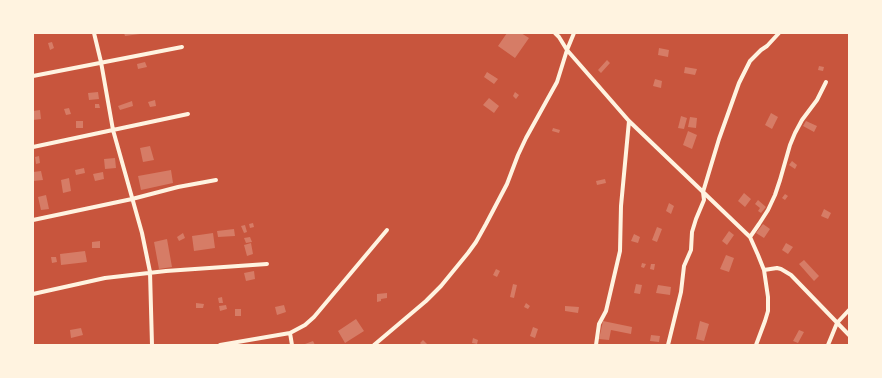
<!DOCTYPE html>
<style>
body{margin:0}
#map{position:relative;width:882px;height:378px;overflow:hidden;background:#c8553d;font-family:Commissioner,sans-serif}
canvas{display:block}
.frame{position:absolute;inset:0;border:34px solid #fff3e0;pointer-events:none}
</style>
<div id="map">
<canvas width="882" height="378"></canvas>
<div class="frame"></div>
</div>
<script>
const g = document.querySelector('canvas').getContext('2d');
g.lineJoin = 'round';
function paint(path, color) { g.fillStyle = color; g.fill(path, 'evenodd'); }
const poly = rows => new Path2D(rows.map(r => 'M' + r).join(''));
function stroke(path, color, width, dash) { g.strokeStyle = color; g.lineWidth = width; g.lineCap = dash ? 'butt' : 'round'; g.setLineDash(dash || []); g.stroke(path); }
paint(poly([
 [124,33,140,33,140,34,125,36],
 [507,33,521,33,529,38,515,58,498,46],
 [52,42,54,48,50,50,48,43],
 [659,48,669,50,668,57,658,55],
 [607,60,610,63,601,73,598,70],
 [145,62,147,67,138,69,137,64],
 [819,66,824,67,823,71,818,70],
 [685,67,697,69,695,75,684,73],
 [487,72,498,79,494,84,484,77],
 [655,79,662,81,661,88,653,86],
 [98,92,99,99,89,100,88,93],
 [515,92,519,95,516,99,513,96],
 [489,98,499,106,494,113,483,105],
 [155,100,156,106,150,107,148,102],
 [132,101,133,106,120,110,118,106],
 [95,104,99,104,100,108,95,108],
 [69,108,71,114,66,115,64,109],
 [40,110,41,119,33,120,33,111],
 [771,113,778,117,772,129,765,125],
 [681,116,687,118,684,129,678,128],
 [690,117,697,118,696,128,688,127],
 [76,121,83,121,83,128,76,128],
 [806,121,817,126,814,132,803,126],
 [553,128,560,130,559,133,552,131],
 [688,131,697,135,692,149,683,145],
 [150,146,154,160,143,162,140,148],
 [39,156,40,163,36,164,35,157],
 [115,158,116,168,105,169,104,159],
 [792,161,797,165,795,169,789,165],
 [84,168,85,173,76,175,75,170],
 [171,170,173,183,141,190,138,176],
 [41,171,43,180,33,181,33,172],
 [103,172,104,179,95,181,93,174],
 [69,178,71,191,63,193,61,180],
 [605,179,606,183,597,185,596,181],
 [744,193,751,199,745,207,738,201],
 [785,194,788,196,785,200,782,198],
 [46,195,49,209,41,210,38,197],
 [758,200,766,207,761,213,758,211,760,208,755,204],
 [669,203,674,206,671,214,666,211],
 [824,209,831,213,828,219,821,216],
 [253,223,254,227,250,228,249,224],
 [763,224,770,229,764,238,756,233],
 [245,225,247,232,244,233,241,226],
 [657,227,662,229,657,242,652,240],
 [234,229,235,236,218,237,217,231],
 [729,231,734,235,727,245,722,241],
 [183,233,185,238,179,241,177,237],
 [213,233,215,248,194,251,192,236],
 [634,234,640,237,638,243,631,241],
 [250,237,252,242,246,243,244,238],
 [167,239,172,267,159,269,154,242],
 [100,241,100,248,92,248,92,242],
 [251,243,253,254,247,256,244,245],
 [786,243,793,247,788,254,782,250],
 [85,251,87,262,61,265,60,254],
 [726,255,734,258,729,272,720,269],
 [51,257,56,257,57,262,52,263],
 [804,260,819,276,814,281,799,264],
 [642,263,646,264,644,268,641,267],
 [651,264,655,264,654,270,650,269],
 [496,269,500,271,497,277,493,275],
 [254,271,255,279,246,281,244,273],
 [513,284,517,285,514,298,510,297],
 [636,284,642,285,640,294,634,293],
 [658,285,671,287,670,295,656,293],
 [387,293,387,298,381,299,381,301,377,302,377,294],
 [222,297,223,303,219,303,218,298],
 [196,303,204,304,203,308,196,308],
 [526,303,530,306,528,309,524,307],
 [226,305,227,309,220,311,219,306],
 [284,305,286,312,277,315,275,307],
 [565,306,579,307,578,313,565,311],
 [235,309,241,309,241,316,235,316],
 [356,319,364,331,345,343,338,331],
 [603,321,632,327,631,334,611,330,609,340,599,339],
 [700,321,709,324,704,341,696,339],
 [533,327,538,329,535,338,530,336],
 [81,328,83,335,71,338,70,330],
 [799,330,804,332,798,343,793,341],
 [651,335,660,336,659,342,650,341],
 [473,338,478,340,477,344,472,343],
 [423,340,427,344,426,345,422,345,420,343],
 [313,341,315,345,306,345,305,344]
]), '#d67c66');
stroke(poly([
 [94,33,101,62,113,130,142,233,150,272,152,345],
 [555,33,559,37,567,50,629,121,750,237,758,255,764,270,768,297,768,311,765,321,756,345],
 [33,76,182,47],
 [33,147,188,114],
 [33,220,132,199,178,187,216,180],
 [750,237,759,224,768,210,775,195,780,180,790,145,795,133,802,120,817,100,826,82],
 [764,270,777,268,781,269,791,275,849,335],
 [33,294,105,278,166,271,267,264],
 [290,333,292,345],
 [220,345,290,333,305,325,314,317,387,230],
 [374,345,426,301,441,286,468,253,476,242,486,224,507,184,518,155,526,138,557,82,567,50,574,33],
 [596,345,599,324,606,311,620,251,621,206,629,121],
 [668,345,681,292,684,266,691,250,692,232,696,219,704,200,703,192,719,139,739,83,750,61,761,50,767,46,779,33],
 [828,345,837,323,849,310]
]), '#fff3e0', 4);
</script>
